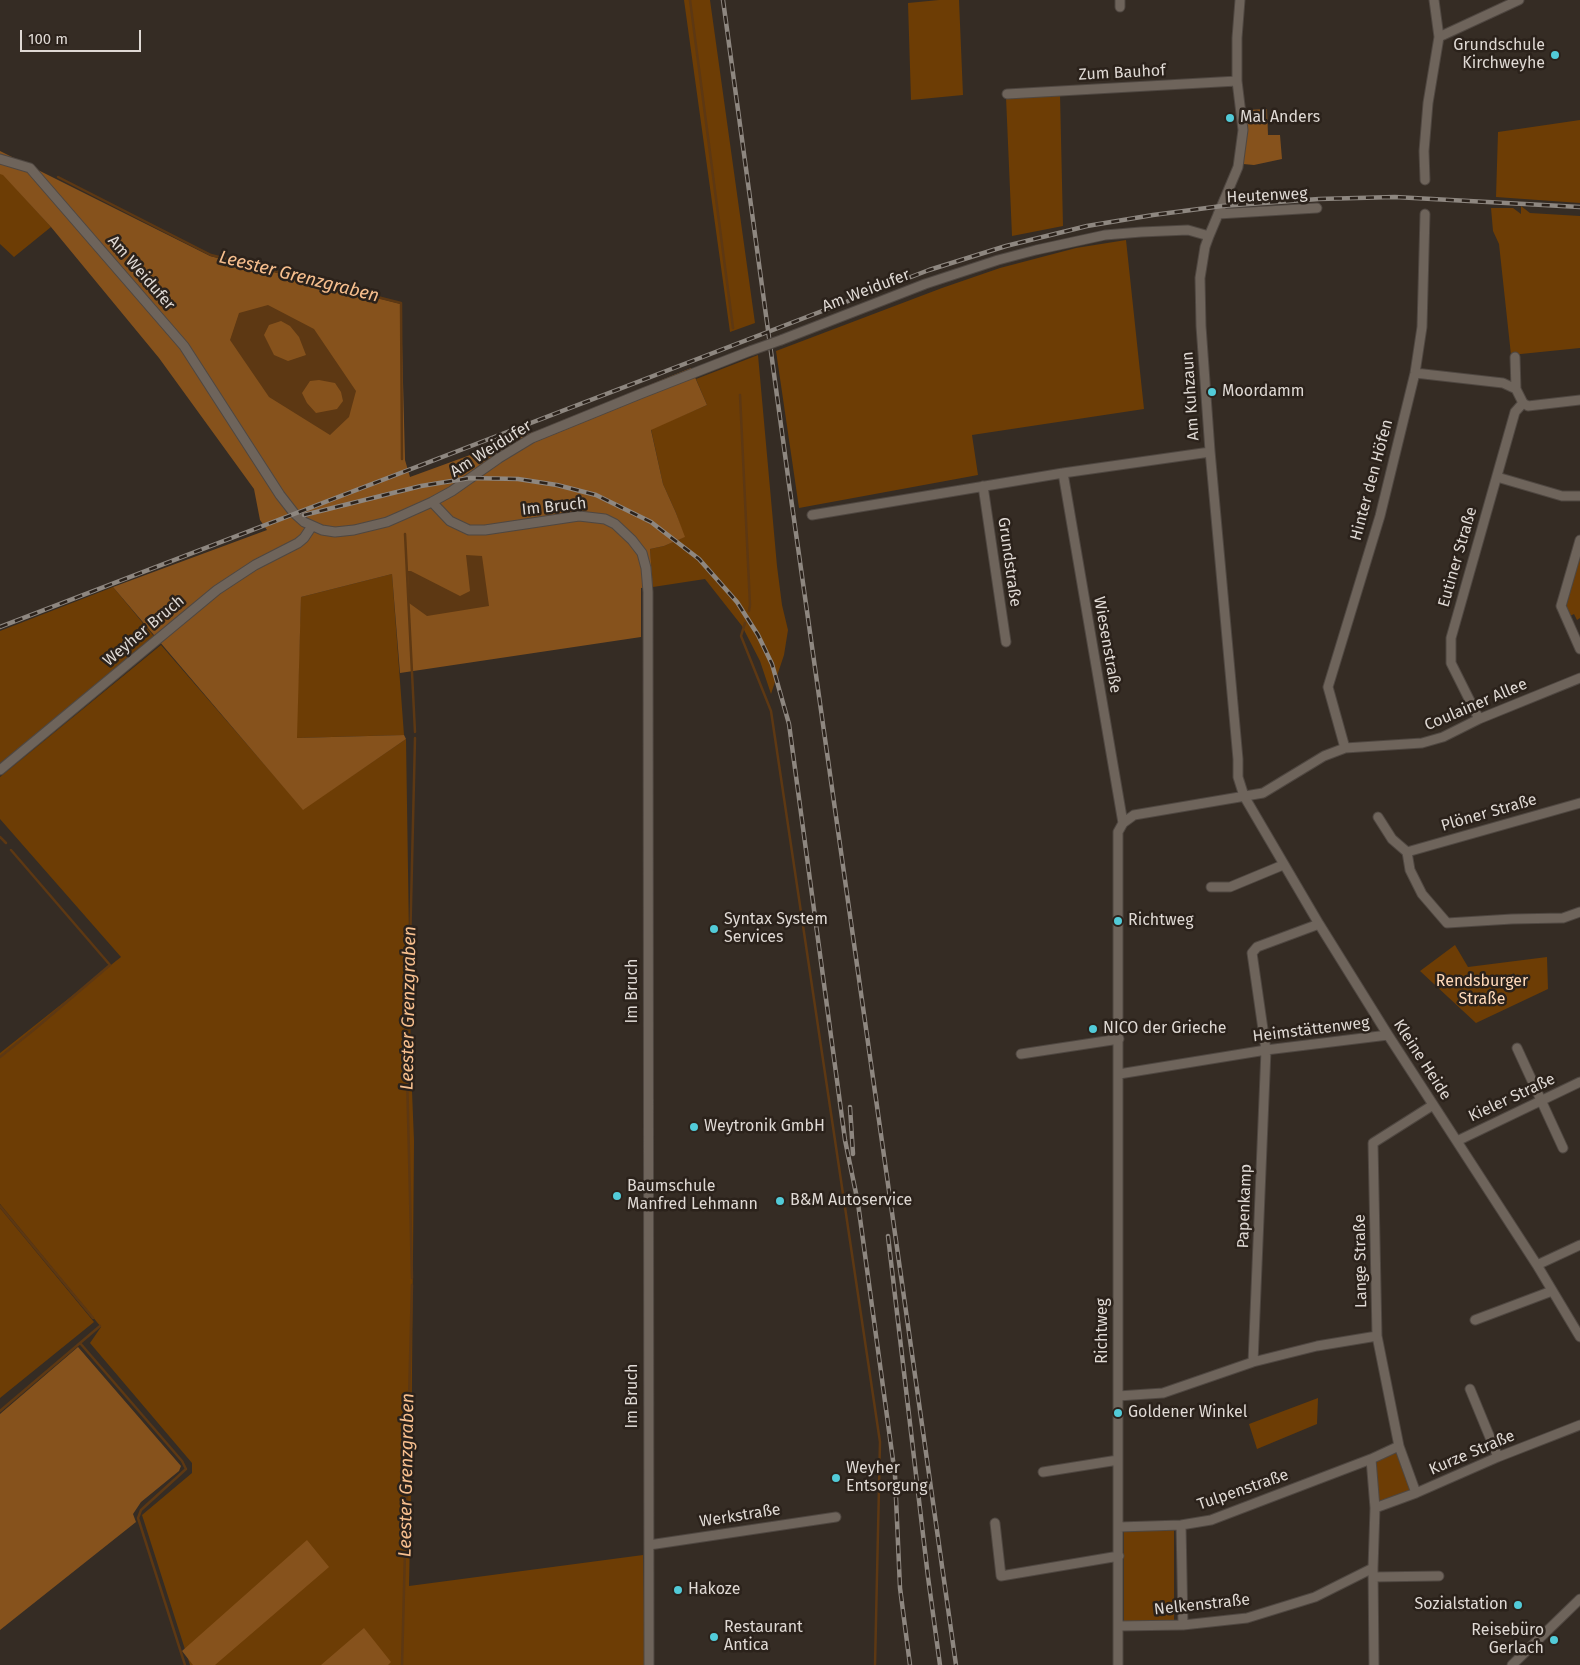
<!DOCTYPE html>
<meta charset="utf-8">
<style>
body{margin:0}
#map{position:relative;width:1580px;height:1665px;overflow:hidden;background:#352c24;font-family:"Fira Sans",sans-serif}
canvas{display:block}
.scale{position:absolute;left:20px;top:30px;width:121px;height:22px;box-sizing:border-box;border:2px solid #dfd9d4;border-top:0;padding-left:6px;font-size:15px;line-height:18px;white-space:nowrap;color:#dfd9d4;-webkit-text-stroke:4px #2b221b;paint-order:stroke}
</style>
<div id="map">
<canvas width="1580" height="1665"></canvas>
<div class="scale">100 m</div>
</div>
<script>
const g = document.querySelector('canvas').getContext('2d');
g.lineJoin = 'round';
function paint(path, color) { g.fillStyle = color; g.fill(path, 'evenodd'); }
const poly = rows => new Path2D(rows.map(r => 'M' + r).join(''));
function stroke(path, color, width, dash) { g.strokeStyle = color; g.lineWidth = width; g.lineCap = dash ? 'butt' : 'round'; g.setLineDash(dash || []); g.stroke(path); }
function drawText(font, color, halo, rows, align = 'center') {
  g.font = font + ' "Fira Sans",sans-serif'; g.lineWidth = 5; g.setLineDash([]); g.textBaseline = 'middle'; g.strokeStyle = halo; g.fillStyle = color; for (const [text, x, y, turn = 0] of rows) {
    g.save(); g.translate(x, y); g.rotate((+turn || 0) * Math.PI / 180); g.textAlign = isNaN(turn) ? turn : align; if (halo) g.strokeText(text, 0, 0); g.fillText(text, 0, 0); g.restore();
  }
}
paint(poly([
 [684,0,710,0,755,323,730,332],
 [939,0,959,0,963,95,911,100,908,3],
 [1060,94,1063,226,1012,236,1006,97],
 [1580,120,1580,203,1496,197,1498,132],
 [0,174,3,174,51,227,14,257,0,244],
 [1521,206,1530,213,1580,216,1580,348,1511,355,1499,244,1493,231,1491,208,1513,208,1521,214],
 [1126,240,1144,409,972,435,978,475,799,508,776,351,942,288,1000,268,1076,248],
 [758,355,777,566,782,605,788,630,784,655,771,694,760,661,742,626,705,579,653,587,650,549,664,546,684,537,676,513,663,484,651,429,707,405,696,379],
 [1580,556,1580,618,1577,620,1574,614,1570,616,1566,607],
 [392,574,404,735,296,738,301,597],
 [113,587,157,640,0,763,0,631],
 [161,645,303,809,406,739,411,1066,414,1141,411,1490,409,1586,643,1555,645,1665,190,1665,142,1515,192,1473,192,1463,90,1343,101,1327,0,1204,0,1053,121,957,0,819,0,777],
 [1455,945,1468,967,1547,957,1548,989,1476,1023,1420,971],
 [0,1208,94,1322,0,1398],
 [1318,1398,1317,1424,1257,1449,1249,1424],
 [1397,1448,1415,1493,1376,1506,1372,1459],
 [1124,1529,1174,1529,1174,1621,1124,1621]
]), '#6d3d05');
paint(poly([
 [1267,109,1268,135,1280,135,1282,159,1254,165,1243,164,1247,110],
 [0,151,210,256,401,304,405,460,410,477,536,431,691,368,707,405,651,430,663,484,676,513,685,537,664,546,650,549,653,587,641,588,641,637,400,673,392,574,301,597,297,738,404,735,406,739,303,810,113,587,267,530,260,520,254,489,159,358,51,227,3,175,0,174],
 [78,1347,181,1466,179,1471,141,1502,133,1514,136,1522,0,1630,0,1414],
 [307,1540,329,1567,215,1665,193,1665,182,1651],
 [364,1628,391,1662,388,1665,321,1665]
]), '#86521c');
paint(poly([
 [268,305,314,329,356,391,349,417,330,435,269,397,230,340,239,313],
 [281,321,290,326,299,337,306,355,288,361,274,355,264,335,269,325],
 [319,380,335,383,341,392,343,401,337,409,316,413,307,403,302,393,310,381],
 [466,555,482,556,489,606,427,616,409,603,408,571,411,571,460,596,470,591]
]), '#5d3813');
stroke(poly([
 [690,0,733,328],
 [58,177,211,255,401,303,402,459],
 [740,395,750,605,749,611],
 [405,534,415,732],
 [745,623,741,636,771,711,880,1442,875,1665],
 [0,837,6,843],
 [0,1057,36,1028,110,965,11,850],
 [0,1206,93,1318],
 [412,1278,407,1073,415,738],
 [100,1326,80,1343,182,1461,186,1469,141,1510,138,1518,185,1665],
 [0,1411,80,1343],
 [402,1665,412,1285]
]), '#5d3813', 2.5);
const street = poly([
 [1120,0,1120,7],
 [1240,0,1237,38,1237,81,1243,130,1238,167,1209,236,1205,247,1200,278,1201,326,1210,451,1238,759,1238,777,1244,796,1319,924,1388,1035,1537,1265,1580,1337],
 [1439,37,1519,0],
 [1007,94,1237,81],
 [0,159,30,168,184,346,280,495,294,513,304,522,322,530,335,532,354,530,387,522,403,515,432,502,452,491,499,458,532,438,640,394,750,351],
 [1425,180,1424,151,1428,103,1439,37,1434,0],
 [1218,214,1317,208],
 [781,340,925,284,998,260,1036,250,1105,235,1141,232,1188,230,1209,236],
 [1415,373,1503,383,1516,389],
 [1523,403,1528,406,1580,400],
 [1063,473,1123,823],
 [1497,477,1562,496,1580,496],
 [983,486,1006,642],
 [432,502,450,521,469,530,485,530,579,516,605,519,615,524,632,540,642,553,646,568,648,592,649,1665],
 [812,515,1063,473,1210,452],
 [1580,540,1561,606,1580,649],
 [1479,719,1451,663,1451,638,1515,412,1523,403,1516,389,1515,357],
 [1345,748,1328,687,1380,516,1415,373,1422,327,1425,214],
 [0,770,217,590,255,565,298,543,304,538,312,526],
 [1378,817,1392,839,1407,852,1410,870,1422,894,1447,923,1512,919,1563,918,1580,912],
 [1407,852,1580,803],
 [1211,887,1230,887,1283,865],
 [1517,1048,1563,1148],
 [1021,1054,1119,1039],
 [1119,1074,1266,1050,1388,1035],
 [1457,1141,1580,1082],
 [1537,1265,1580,1245],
 [1475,1320,1552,1291],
 [1253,1362,1266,1050,1252,953,1257,947,1319,924],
 [1470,1389,1498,1457],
 [1118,1396,1163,1393,1253,1362,1317,1346,1377,1336],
 [1043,1472,1118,1460],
 [1416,1493,1399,1446,1377,1336,1373,1143,1433,1105],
 [1375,1508,1416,1493,1498,1457,1580,1425],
 [995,1523,1001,1576,1119,1556],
 [1181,1525,1183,1625],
 [1119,1527,1181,1525,1211,1520,1371,1459],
 [649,1545,836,1517],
 [1373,1577,1439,1576],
 [1119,1626,1183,1625,1247,1618,1315,1597,1373,1568],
 [1118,1665,1118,832,1123,823,1134,815,1263,793,1324,756,1345,748,1422,743,1443,737,1479,719,1580,678],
 [1374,1665,1373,1568,1375,1508,1371,1459,1399,1446],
 [1512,1665,1580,1599]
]);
stroke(street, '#4f4741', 11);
stroke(street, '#6e645b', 9);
const rail = poly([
 [723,0,789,484,956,1665],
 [304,515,421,486,470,478,518,479,557,485,596,495,651,522,699,559,737,602,758,635,772,664,789,724,845,1140,858,1203],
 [0,627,929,270,1006,246,1087,226,1153,215,1222,206,1319,199,1395,197,1580,207],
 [850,1107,853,1154],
 [857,1196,895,1475,900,1588,910,1665],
 [888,1236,928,1577,940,1665]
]);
stroke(rail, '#8e8780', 4.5);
stroke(rail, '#2b221b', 2.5, [8]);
const streetBridge = poly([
 [750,351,781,340]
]);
stroke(streetBridge, '#4f4741', 11, []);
stroke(streetBridge, '#6e645b', 9);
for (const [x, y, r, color] of [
 [1555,55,5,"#52cbd8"],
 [1230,118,5,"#52cbd8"],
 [1212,392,5,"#52cbd8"],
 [1118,921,5,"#52cbd8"],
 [714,929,5,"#52cbd8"],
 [1093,1029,5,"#52cbd8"],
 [694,1127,5,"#52cbd8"],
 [617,1196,5,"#52cbd8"],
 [780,1201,5,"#52cbd8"],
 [1118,1413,5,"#52cbd8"],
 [836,1478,5,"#52cbd8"],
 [678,1590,5,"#52cbd8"],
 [1518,1605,5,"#52cbd8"],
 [714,1637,5,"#52cbd8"],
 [1554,1640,5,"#52cbd8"]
]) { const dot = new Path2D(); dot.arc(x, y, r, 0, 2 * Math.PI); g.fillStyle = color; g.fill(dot); stroke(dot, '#2b221b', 2); }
drawText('16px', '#dfd9d4', '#2b221b', [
 ["Grundschule",1545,46,"right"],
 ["Kirchweyhe",1545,64,"right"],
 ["Mal Anders",1240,118],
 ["Moordamm",1222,392],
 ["Syntax System",724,920],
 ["Services",724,938],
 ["Richtweg",1128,921],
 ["NICO der Grieche",1103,1029],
 ["Weytronik GmbH",704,1127],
 ["Baumschule",627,1187],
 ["Manfred Lehmann",627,1205],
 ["B&M Autoservice",790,1201],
 ["Goldener Winkel",1128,1413],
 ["Weyher",846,1469],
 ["Entsorgung",846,1487],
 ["Hakoze",688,1590],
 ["Sozialstation",1508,1605,"right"],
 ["Restaurant",724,1628],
 ["Antica",724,1646],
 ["Reisebüro",1544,1631,"right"],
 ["Gerlach",1544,1649,"right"]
], 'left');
drawText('16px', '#dfd9d4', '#2b221b', [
 ["Zum Bauhof",1122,73,-3],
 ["Heutenweg",1267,196,-3],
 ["Am Weidufer",141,273,49],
 ["Am Weidufer",866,291,-21],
 ["Am Kuhzaun",1191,396,-94],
 ["Am Weidufer",491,449,-32],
 ["Hinter den Höfen",1372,480,-75],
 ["Im Bruch",554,507,-6],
 ["Eutiner Straße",1458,557,-74],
 ["Grundstraße",1009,562,82],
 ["Weyher Bruch",144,631,-40],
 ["Wiesenstraße",1107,645,80],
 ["Coulainer Allee",1476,705,-23],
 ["Plöner Straße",1489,813,-16],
 ["Im Bruch",633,991,-90],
 ["Heimstättenweg",1311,1030,-7],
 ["Kleine Heide",1422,1060,57],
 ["Kieler Straße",1512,1098,-25],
 ["Papenkamp",1245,1206,-88],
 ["Lange Straße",1361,1261,-91],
 ["Richtweg",1103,1331,-90],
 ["Im Bruch",633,1396,-90],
 ["Kurze Straße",1472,1453,-23],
 ["Tulpenstraße",1243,1490,-19],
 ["Werkstraße",740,1516,-9],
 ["Nelkenstraße",1202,1605,-6]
]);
drawText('16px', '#ffd9b9', '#2b221b', [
 ["Rendsburger",1482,982],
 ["Straße",1482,1000]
]);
drawText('italic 18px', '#f7bf8e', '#2b221b', [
 ["Leester Grenzgraben",299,277,14],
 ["Leester Grenzgraben",409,1008,-89],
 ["Leester Grenzgraben",407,1475,-89]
]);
</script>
